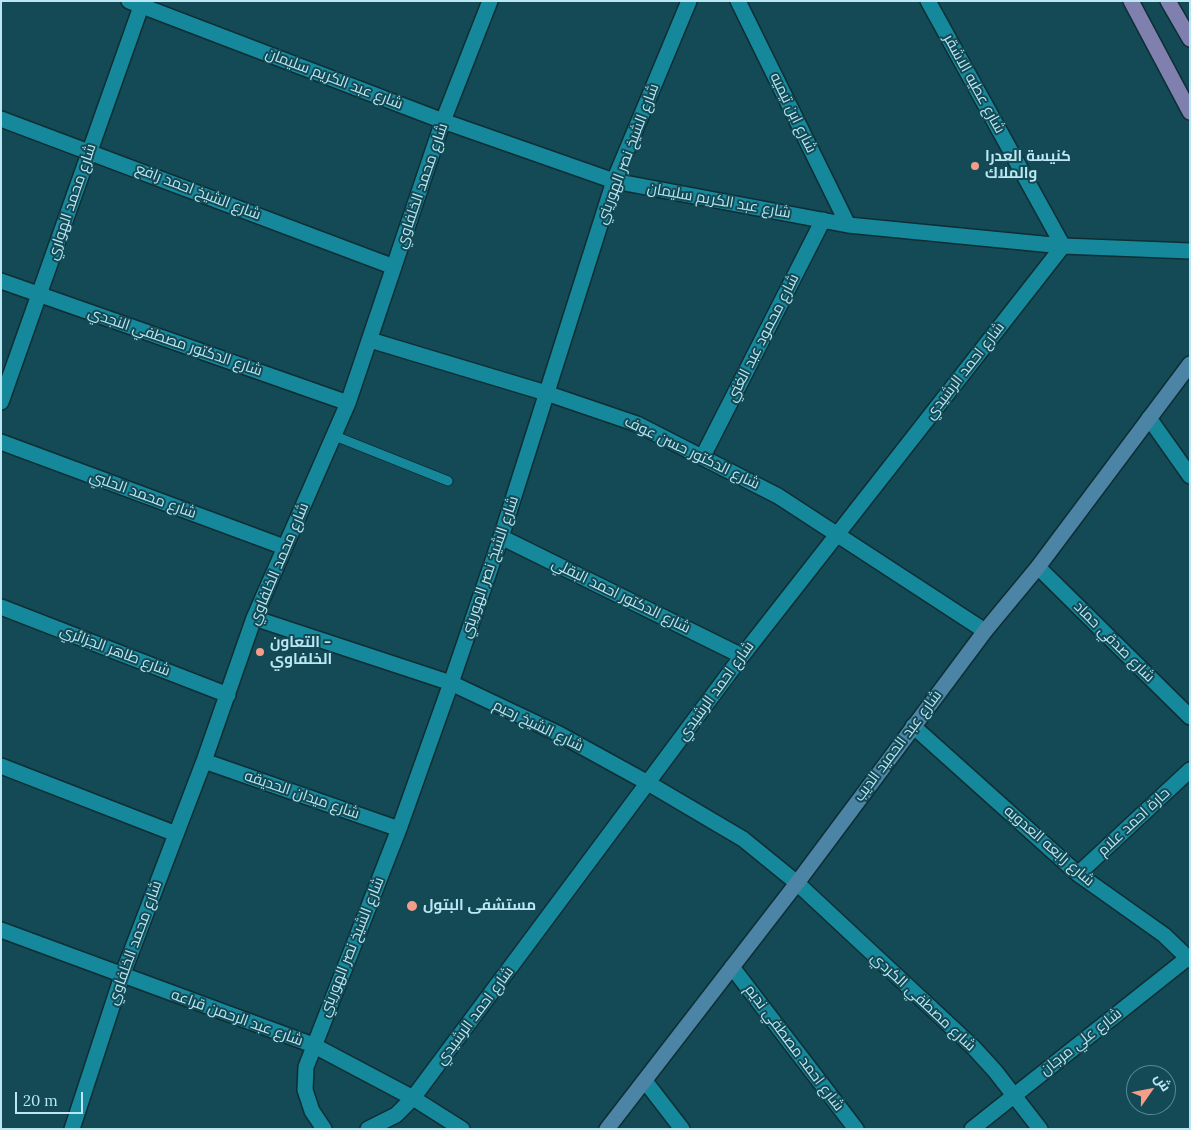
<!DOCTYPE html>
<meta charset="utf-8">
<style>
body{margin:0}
#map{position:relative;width:1191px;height:1130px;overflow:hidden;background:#134a55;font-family:Lora,Cairo,serif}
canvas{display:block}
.frame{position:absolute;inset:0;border:2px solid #bae7f2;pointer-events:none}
.north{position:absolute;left:1126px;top:1065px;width:50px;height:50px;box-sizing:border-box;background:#134a55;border:1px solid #568994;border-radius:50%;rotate:57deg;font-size:14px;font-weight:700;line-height:20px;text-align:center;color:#bae7f2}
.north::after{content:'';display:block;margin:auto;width:18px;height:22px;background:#f49e8a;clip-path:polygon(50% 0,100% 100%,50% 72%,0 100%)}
.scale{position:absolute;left:15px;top:1092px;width:68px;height:22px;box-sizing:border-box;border:2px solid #bae7f2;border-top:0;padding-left:6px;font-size:15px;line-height:18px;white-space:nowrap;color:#bae7f2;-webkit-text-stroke:4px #134a55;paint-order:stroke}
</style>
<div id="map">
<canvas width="1191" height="1130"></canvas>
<div class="frame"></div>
<div class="north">ش</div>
<div class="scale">20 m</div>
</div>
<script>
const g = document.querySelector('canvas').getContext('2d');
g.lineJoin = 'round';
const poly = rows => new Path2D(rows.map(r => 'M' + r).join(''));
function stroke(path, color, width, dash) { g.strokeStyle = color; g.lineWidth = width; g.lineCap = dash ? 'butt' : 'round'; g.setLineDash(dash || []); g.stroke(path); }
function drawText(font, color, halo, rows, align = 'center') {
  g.font = font + ' Lora,Cairo,serif'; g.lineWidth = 4; g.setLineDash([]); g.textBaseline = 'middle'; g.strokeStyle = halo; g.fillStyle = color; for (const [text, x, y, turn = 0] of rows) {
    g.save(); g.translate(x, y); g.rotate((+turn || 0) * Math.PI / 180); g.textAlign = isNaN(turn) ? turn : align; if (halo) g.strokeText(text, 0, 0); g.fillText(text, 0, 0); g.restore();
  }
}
const lane = poly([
 [335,436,448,481]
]);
const street = poly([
 [129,1,443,121,614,181,848,225,1063,246,1190,251],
 [738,1,848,225],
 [1,119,394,267],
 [1,281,348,403],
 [370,340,546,393,637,424,778,496,985,631],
 [1,402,143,1],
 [1149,418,1190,476],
 [1,442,284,547],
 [703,456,823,220],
 [501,537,742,656],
 [1038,567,1190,717],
 [1,607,228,695],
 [254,618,451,683,559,734,648,783,743,839,797,883,974,1048,995,1071,1040,1129],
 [913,726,1078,874,1164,935,1190,960],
 [204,761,399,829],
 [1,766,176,834],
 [1078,874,1190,770],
 [1,930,313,1045,413,1098,462,1129],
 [732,967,856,1129],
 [645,1081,682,1129],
 [72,1129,122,976,204,761,254,618,348,403,443,121,490,1],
 [324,1129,312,1111,305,1090,306,1067,399,829,451,683,501,537,614,181,689,1],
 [368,1129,396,1115,413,1098,742,656,1063,246,928,1],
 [972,1129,1190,956]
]);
const secondary = poly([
 [607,1129,797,883,985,631,1038,567,1190,364]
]);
const primary = poly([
 [1131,1,1190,112],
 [1168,1,1190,39]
]);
stroke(lane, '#0e2e34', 11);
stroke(street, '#0e2e34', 18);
stroke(secondary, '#0e2e34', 18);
stroke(primary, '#0e2e34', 18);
stroke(lane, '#16889c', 9);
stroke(street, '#16889c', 15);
stroke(secondary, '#4b84a4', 15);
stroke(primary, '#7f80ad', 15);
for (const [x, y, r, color] of [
 [975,166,5,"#f49e8a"],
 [260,652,5,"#f49e8a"],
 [412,906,6,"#f49e8a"]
]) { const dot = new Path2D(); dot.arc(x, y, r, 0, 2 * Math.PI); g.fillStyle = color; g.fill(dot); stroke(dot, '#134a55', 2); }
drawText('15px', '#bae7f2', '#134a55', [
 ["شارع عبد الكريم سليمان",334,79,21],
 ["شارع عطيه الاشقر",974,84,61],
 ["شارع ابن تيميه",793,113,64],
 ["شارع الشيخ نصر الهوريني",628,154,-69],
 ["شارع محمد الخلفاوي",422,186,-71],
 ["شارع الشيخ احمد رافع",198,192,21],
 ["شارع عبد الكريم سليمان",719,201,10],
 ["شارع محمد الهواري",72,202,-71],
 ["شارع محمود عبد الغني",763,338,-63],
 ["شارع الدكتور مصطفي النجدي",175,342,19],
 ["شارع احمد الرشيدي",965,371,-52],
 ["شارع الدكتور حسن عوف",692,453,26],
 ["شارع محمد الحلبي",143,495,20],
 ["شارع محمد الخلفاوي",279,564,-67],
 ["شارع الشيخ نصر الهوريني",490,567,-71],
 ["شارع الدكتور احمد البقلي",621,596,26],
 ["شارع صدقي حماد",1114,642,45],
 ["شارع طاهر الجزائري",115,651,21],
 ["شارع احمد الرشيدي",716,691,-54],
 ["شارع الشيخ رحيم",538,726,26],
 ["شارع عبد الحميد الديب",898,746,-53],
 ["شارع ميدان الحديقه",302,795,19],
 ["حارة احمد علام",1134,822,-43],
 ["شارع رابعه العدويه",1049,846,41],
 ["شارع محمد الخلفاوي",135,943,-70],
 ["شارع الشيخ نصر الهوريني",352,947,-68],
 ["شارع مصطفي الكردي",923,1002,43],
 ["شارع احمد الرشيدي",475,1016,-53],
 ["شارع عبد الرحمن قراعه",237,1018,20],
 ["شارع علي مرجان",1081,1042,-38],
 ["شارع احمد مصطفي نديم",794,1048,53]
]);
drawText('bold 15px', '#bae7f2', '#134a55', [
 ["كنيسة العدرا",985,157],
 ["والملاك",985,174],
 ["التعاون -",270,643],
 ["الخلفاوي",270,660],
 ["مستشفى البتول",423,906]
], 'left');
</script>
